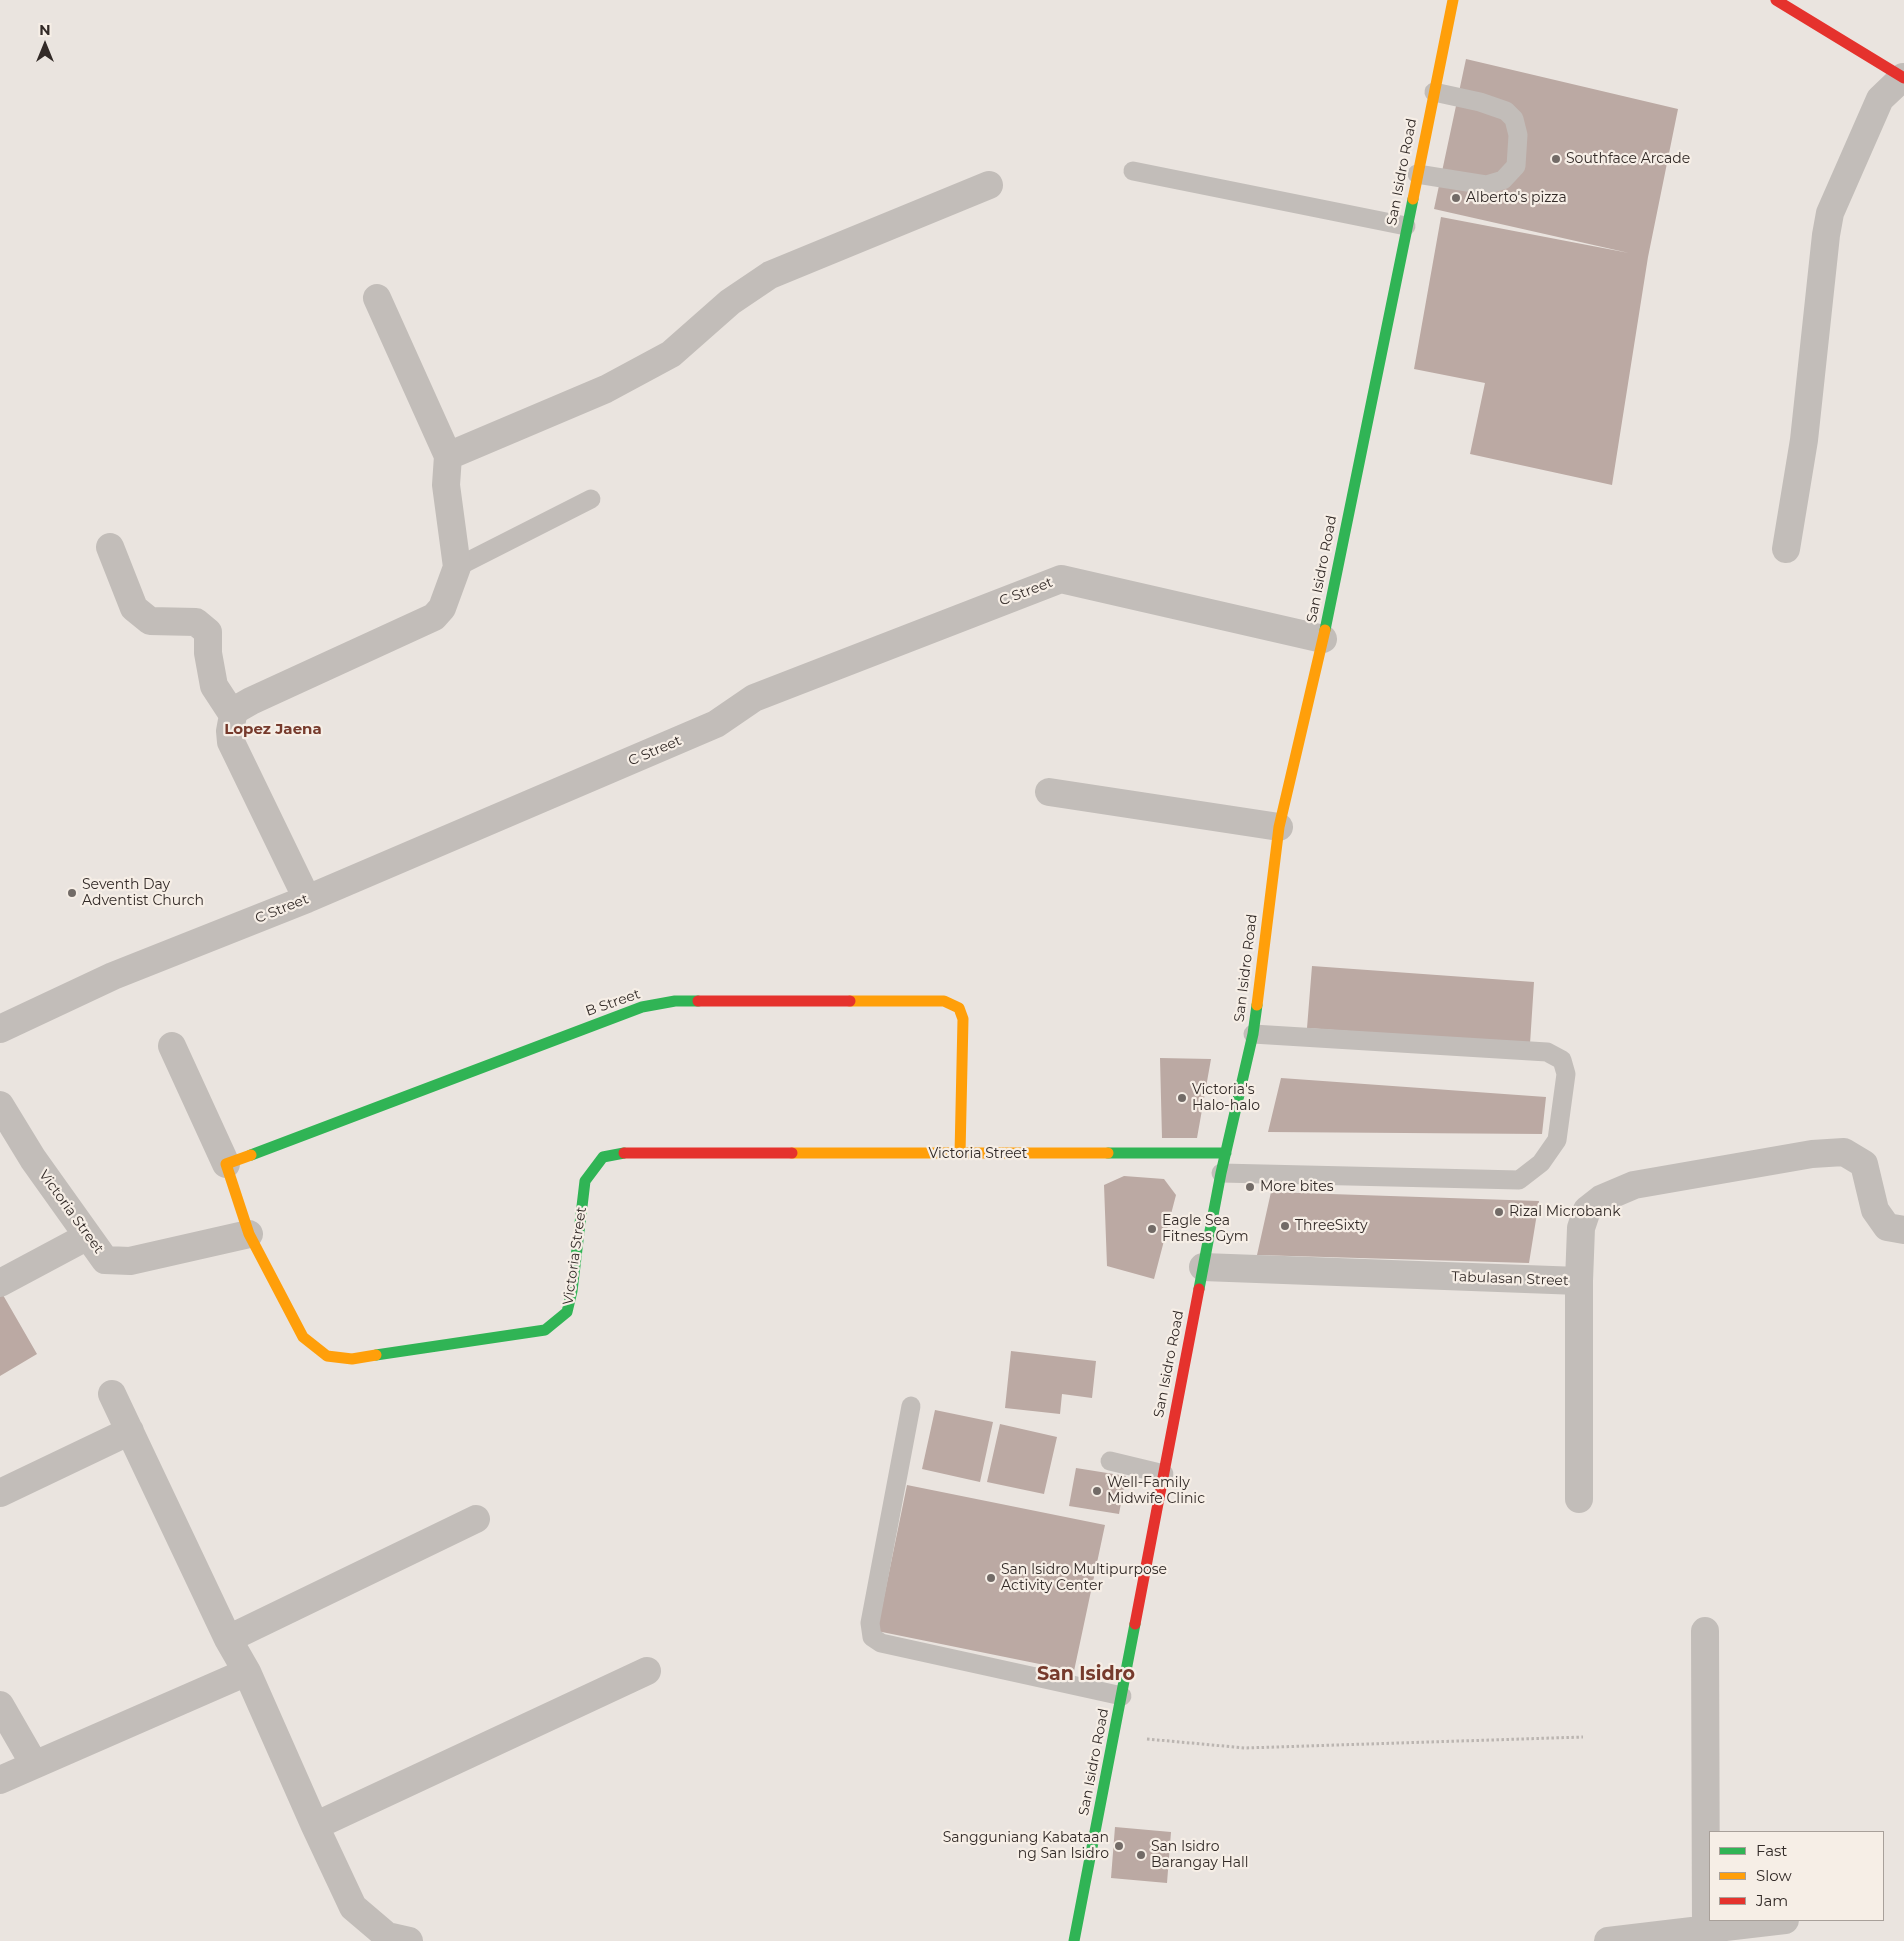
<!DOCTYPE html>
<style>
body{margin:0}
#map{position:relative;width:1904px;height:1941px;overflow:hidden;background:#eae4df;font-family:Montserrat,sans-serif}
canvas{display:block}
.legend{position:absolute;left:1709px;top:1831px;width:175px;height:90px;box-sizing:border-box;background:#f6eee6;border:1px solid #a8a09a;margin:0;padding:6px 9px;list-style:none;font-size:15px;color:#322a27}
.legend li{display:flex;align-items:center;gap:10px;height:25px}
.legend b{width:25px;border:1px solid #a8a09a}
.north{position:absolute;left:20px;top:20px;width:50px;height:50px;-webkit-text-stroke:4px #f6eee6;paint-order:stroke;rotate:0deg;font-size:14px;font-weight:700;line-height:20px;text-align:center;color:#322a27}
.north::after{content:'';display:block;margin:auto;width:18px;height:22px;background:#322a27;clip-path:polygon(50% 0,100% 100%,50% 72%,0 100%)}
</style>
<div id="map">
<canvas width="1904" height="1941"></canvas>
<ul class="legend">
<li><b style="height:6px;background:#30b455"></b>Fast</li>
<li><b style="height:6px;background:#ff9f0a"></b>Slow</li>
<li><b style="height:6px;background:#e5322d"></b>Jam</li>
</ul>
<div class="north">N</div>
</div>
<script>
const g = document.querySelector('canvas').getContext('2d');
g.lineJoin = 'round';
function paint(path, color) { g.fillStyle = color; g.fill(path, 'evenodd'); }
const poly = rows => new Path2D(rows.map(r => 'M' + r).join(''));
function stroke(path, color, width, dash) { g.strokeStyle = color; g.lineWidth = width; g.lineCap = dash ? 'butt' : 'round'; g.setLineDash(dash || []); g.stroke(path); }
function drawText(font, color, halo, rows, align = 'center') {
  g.font = font + ' Montserrat,sans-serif'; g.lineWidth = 4.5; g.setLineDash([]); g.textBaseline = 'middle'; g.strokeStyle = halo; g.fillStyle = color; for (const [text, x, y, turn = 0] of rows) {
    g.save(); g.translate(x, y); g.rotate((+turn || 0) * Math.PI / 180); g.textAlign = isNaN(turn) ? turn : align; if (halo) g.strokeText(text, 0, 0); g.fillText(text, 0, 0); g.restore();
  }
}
paint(poly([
 [1466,59,1678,109,1648,257,1612,485,1470,454,1485,383,1414,369,1441,217,1629,253,1434,209],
 [1312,966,1534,982,1530,1044,1307,1028],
 [1160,1058,1211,1059,1197,1138,1162,1138],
 [1281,1078,1546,1097,1542,1134,1268,1132],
 [1124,1176,1164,1179,1176,1195,1154,1279,1107,1266,1104,1185],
 [1271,1192,1539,1201,1529,1263,1257,1255],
 [3,1295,37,1354,0,1376,0,1297],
 [1011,1351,1096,1361,1092,1398,1062,1394,1060,1414,1005,1408],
 [935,1410,993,1422,980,1482,922,1469],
 [1000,1424,1057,1437,1044,1494,987,1482],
 [1076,1468,1126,1476,1119,1514,1069,1506],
 [907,1485,1105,1525,1074,1671,877,1631],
 [1115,1827,1171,1832,1167,1883,1111,1878]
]), '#bba9a3');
stroke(poly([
 [1147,1739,1245,1748,1583,1737]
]), '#bbb5b1', 3, [2.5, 2.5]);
stroke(poly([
 [1133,171,1406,226],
 [1417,174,1486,185,1503,180,1516,166,1518,135,1514,119,1506,111,1480,102,1434,92],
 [457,567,591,499],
 [1221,1173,1519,1180,1541,1163,1557,1140,1566,1074,1562,1060,1547,1052,1253,1034],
 [911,1406,870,1623,872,1637,881,1643,1122,1696],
 [1110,1461,1164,1474]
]), '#c2bdb9', 19);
stroke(poly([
 [448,456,606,389,671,354,730,302,770,275,989,185],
 [110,547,134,608,150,621,196,622,208,632,208,653,214,686,233,715],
 [1786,549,1804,440,1826,235,1830,213,1880,99,1903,77],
 [1049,792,1279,827],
 [307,899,231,742,230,731,233,715,237,709,251,701,434,617,442,608,457,567,446,485,448,456,377,298],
 [0,1029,113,976,307,899,716,724,754,698,1061,579,1323,639],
 [172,1046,226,1164],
 [0,1105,33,1159,105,1260,130,1261,249,1234],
 [1203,1267,1579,1281,1581,1228,1587,1210,1601,1199,1634,1185,1812,1154,1844,1152,1864,1164,1875,1210,1887,1227,1904,1230],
 [1579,1281,1579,1499],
 [0,1283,88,1236],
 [112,1394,228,1639,247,1672,315,1826,353,1907,387,1936,409,1941],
 [0,1493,130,1431],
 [1705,1631,1706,1929],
 [228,1639,476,1519],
 [0,1705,34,1764],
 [0,1780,247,1672],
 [315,1826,647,1671],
 [1608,1941,1785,1920]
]), '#c2bdb9', 28);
stroke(poly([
 [1325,630,1413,199],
 [1108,1153,1226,1153],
 [251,1155,642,1007,675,1001,698,1001],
 [1199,1289,1221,1173,1253,1034,1257,1005],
 [376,1355,545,1330,567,1312,572,1291,585,1181,603,1157,624,1153],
 [1074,1941,1135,1624]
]), '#30b455', 11);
stroke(poly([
 [1413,199,1453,0],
 [850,1001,944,1001,959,1008,963,1019,960,1154],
 [1257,1005,1279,827,1325,630],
 [792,1153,1108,1153],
 [251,1155,226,1164,249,1234,303,1337,327,1356,352,1359,376,1355]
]), '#ff9f0a', 11);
stroke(poly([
 [1776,0,1904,78],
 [698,1001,850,1001],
 [624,1153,792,1153],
 [1135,1624,1199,1289]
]), '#e5322d', 11);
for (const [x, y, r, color] of [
 [1556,159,5,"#726b67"],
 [1456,198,5,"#726b67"],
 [72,893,5,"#726b67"],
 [1182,1098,5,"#726b67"],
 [1250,1187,5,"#726b67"],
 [1499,1212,5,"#726b67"],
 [1285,1226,5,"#726b67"],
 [1152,1229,5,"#726b67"],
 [1097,1491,5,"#726b67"],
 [991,1578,5,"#726b67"],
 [1119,1846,5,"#726b67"],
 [1141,1855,5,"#726b67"]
]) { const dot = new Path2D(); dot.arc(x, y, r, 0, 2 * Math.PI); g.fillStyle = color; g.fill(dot); stroke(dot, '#f6eee6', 2); }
drawText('14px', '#322a27', '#f6eee6', [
 ["Southface Arcade",1566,159],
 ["Alberto's pizza",1466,198],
 ["Seventh Day",82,885],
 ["Adventist Church",82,901],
 ["Victoria's",1192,1090],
 ["Halo-halo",1192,1106],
 ["More bites",1260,1187],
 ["Rizal Microbank",1509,1212],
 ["Eagle Sea",1162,1221],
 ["Fitness Gym",1162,1237],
 ["ThreeSixty",1295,1226],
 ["Well-Family",1107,1483],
 ["Midwife Clinic",1107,1499],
 ["San Isidro Multipurpose",1001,1570],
 ["Activity Center",1001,1586],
 ["Sangguniang Kabataan",1109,1838,"right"],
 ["ng San Isidro",1109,1854,"right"],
 ["San Isidro",1151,1847],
 ["Barangay Hall",1151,1863]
], 'left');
drawText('14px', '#322a27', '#f6eee6', [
 ["San Isidro Road",1402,172,-79],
 ["San Isidro Road",1322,569,-79],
 ["C Street",1026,592,-21],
 ["C Street",655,751,-23],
 ["C Street",282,909,-22],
 ["San Isidro Road",1246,968,-83],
 ["B Street",613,1003,-19],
 ["Victoria Street",978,1154],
 ["Victoria Street",71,1212,54],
 ["Victoria Street",575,1256,-82],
 ["Tabulasan Street",1510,1279,2],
 ["San Isidro Road",1169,1364,-79],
 ["San Isidro Road",1094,1762,-79]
]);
drawText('bold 15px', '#763a2c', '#f6eee6', [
 ["Lopez Jaena",273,730]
]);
drawText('bold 19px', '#763a2c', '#f6eee6', [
 ["San Isidro",1086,1674]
]);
</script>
